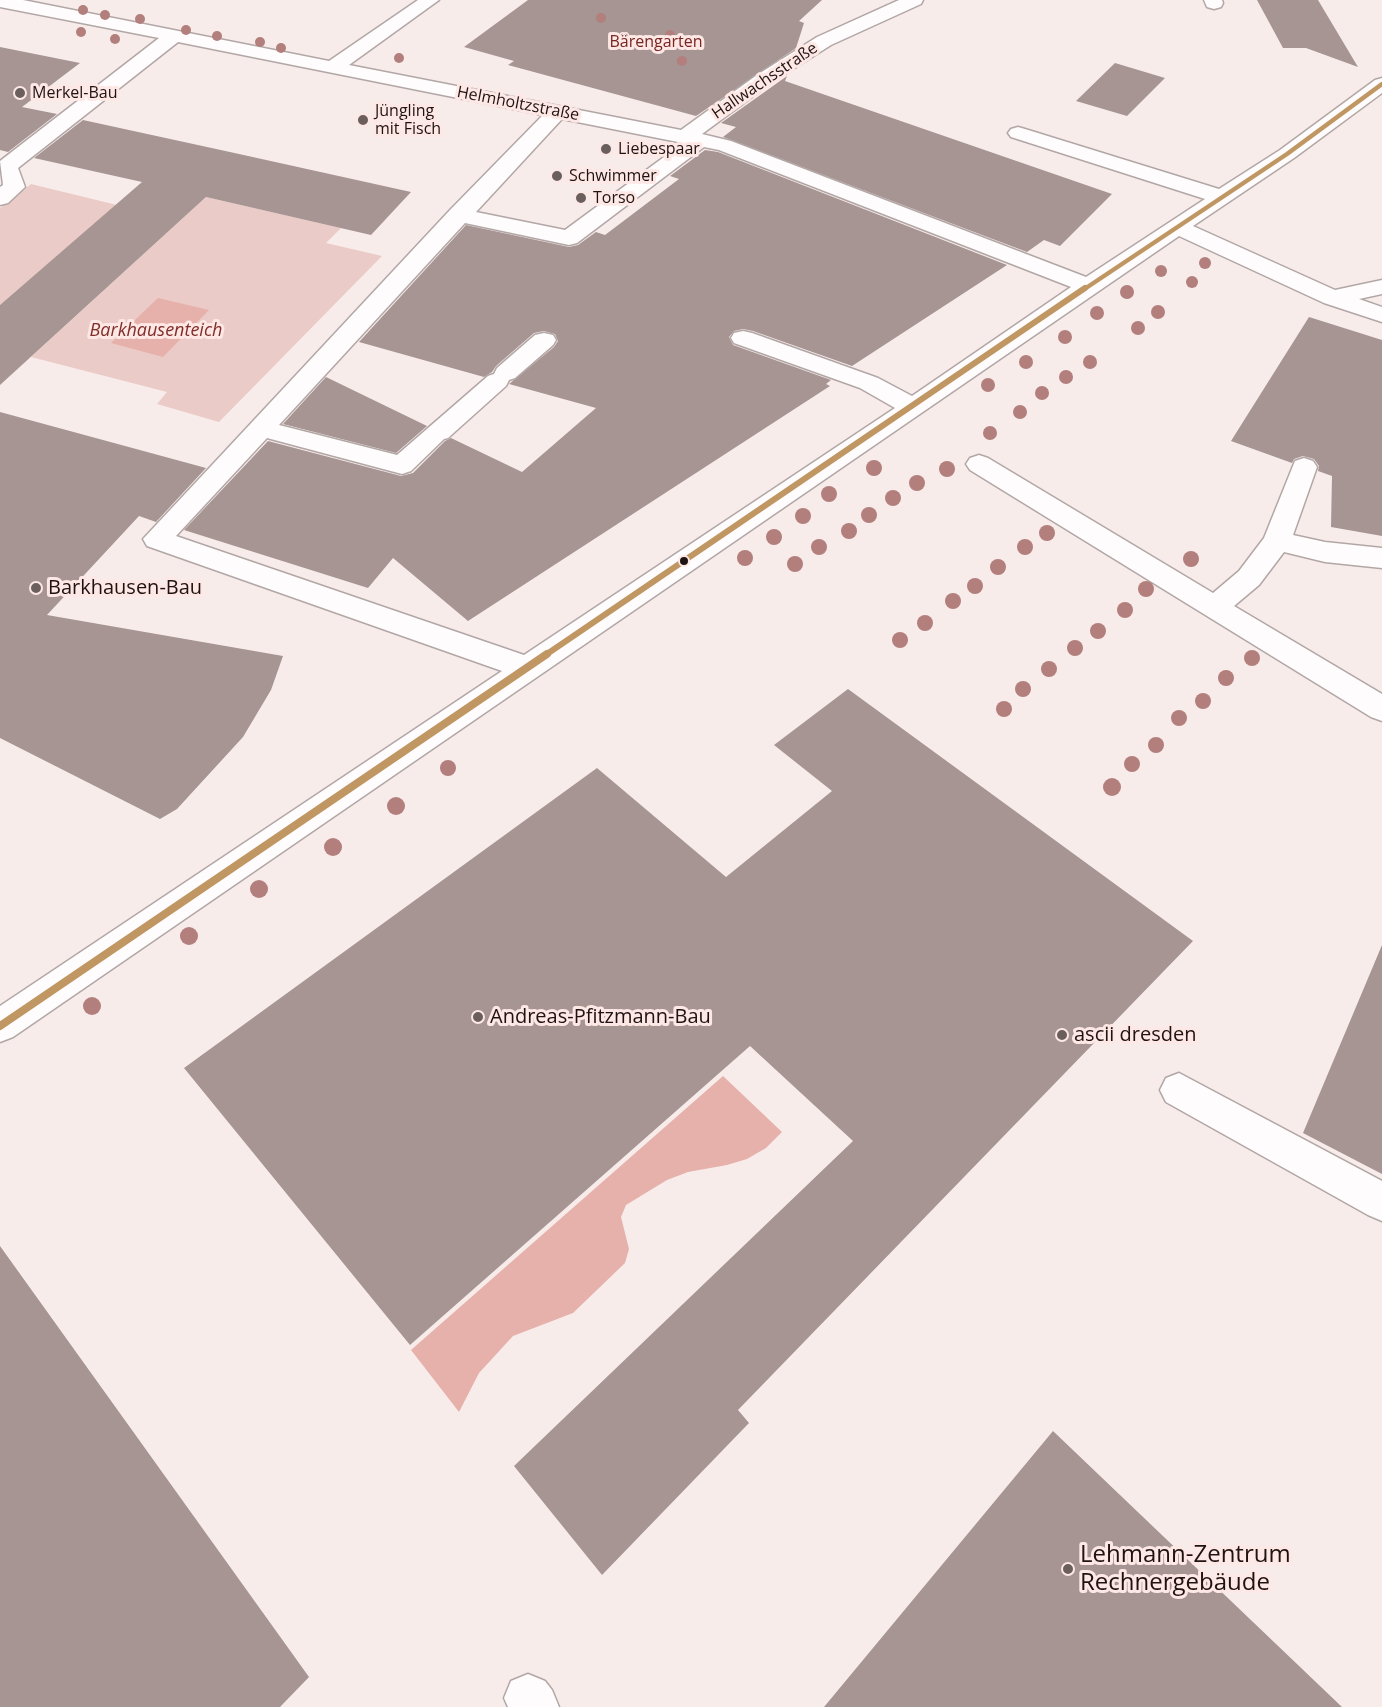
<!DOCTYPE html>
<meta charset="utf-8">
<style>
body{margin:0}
canvas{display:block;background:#f8eceb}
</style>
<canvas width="1382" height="1707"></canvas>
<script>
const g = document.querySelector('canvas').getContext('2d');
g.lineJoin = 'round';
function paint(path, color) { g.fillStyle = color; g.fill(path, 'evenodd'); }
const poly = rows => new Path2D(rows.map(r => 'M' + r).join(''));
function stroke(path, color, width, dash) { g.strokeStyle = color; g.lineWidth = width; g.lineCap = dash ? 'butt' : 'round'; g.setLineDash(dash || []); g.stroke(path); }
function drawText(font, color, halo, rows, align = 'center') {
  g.font = font + ' "Open Sans",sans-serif'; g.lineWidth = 6; g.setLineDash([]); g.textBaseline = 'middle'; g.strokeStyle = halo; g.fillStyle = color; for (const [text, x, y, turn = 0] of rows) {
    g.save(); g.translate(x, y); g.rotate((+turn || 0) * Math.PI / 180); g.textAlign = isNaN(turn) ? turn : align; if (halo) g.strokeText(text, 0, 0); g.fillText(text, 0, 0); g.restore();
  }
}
paint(poly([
 [31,184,117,205,0,305,0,208],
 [206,197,341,228,326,243,382,256,219,422,157,404,167,392,31,357]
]), '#eacbc7');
paint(poly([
 [158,298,209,310,163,357,111,343],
 [723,1076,782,1132,766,1148,747,1159,727,1165,688,1172,667,1180,626,1205,621,1217,629,1249,625,1263,573,1313,513,1336,479,1373,459,1412,411,1350]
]), '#e6b1ab');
paint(poly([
 [528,0,822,0,799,21,804,23,796,48,696,116,508,65,514,61,464,47],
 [1257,0,1318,0,1358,67,1306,48,1283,48],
 [0,47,80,63,22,107,57,114,8,152,0,150],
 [1115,63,1165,78,1127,116,1076,101],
 [787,76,785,81,1112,194,1060,246,1044,240,1027,252,723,137,736,127,721,123],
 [83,120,230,152,411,192,371,235,206,197,0,385,0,305,142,182,34,158],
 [705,150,718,152,1007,265,852,366,753,331,743,329,734,331,729,337,733,345,831,380,826,384,830,386,468,621,393,558,368,588,184,530,268,441,401,476,413,473,445,441,451,438,522,472,596,408,509,384,554,347,558,341,555,334,544,331,534,333,496,366,492,372,484,377,359,342,466,225,569,247,578,245,596,232,605,235,679,179,670,176],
 [1309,317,1382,340,1382,536,1331,527,1332,476,1318,471,1319,466,1314,459,1303,456,1294,459,1292,463,1231,441],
 [326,377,427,426,396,453,283,424],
 [0,412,206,468,156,522,139,516,47,615,283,656,271,690,243,737,177,809,160,819,0,738],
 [848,689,1193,941,738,1410,749,1423,602,1575,514,1466,853,1141,750,1046,410,1345,184,1068,597,768,726,877,832,791,774,745],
 [1382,945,1382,1174,1303,1133],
 [0,1246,309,1677,280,1707,0,1707],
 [1053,1431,1342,1707,824,1707]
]), '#a69593');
const minor = poly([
 [0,0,23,0,329,61,418,0,439,0,349,65,681,130,757,75,817,37,899,0,923,0,921,4,831,45,771,83,702,134,731,141,1086,277,1205,199,1011,137,1008,133,1011,129,1018,127,1025,129,1219,189,1280,150,1375,80,1382,78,1382,93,1294,158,1193,226,1335,290,1382,280,1382,294,1359,299,1382,307,1382,322,1324,303,1179,236,13,1037,0,1042,0,1006,502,671,147,546,143,539,450,210,543,115,178,42,18,168,25,187,8,203,0,205,0,187,3,185,0,161,159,38,0,7,0,0],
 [562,119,683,143,565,230,476,212,562,119],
 [704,147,719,150,1071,287,912,396,878,378,752,333,743,331,734,333,731,338,734,343,860,388,895,408,524,655,176,536,267,438,402,474,411,471,444,439,448,438,506,386,509,380,515,378,553,345,556,340,553,335,544,333,535,335,497,368,494,374,488,376,397,455,279,425,465,223,569,245,577,243,704,147],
 [1204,0,1222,0,1223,3,1221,7,1214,9,1207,7,1204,0],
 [979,455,988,458,1213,593,1239,571,1264,538,1295,461,1304,458,1313,461,1317,467,1293,535,1325,542,1382,548,1382,568,1325,562,1284,552,1259,585,1234,606,1382,694,1382,721,1371,717,970,470,966,464,970,458,979,455],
 [1179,1073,1382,1181,1382,1221,1368,1215,1166,1102,1160,1090,1166,1078,1179,1073],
 [528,1674,545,1681,552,1690,559,1707,508,1707,504,1698,511,1681,528,1674]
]);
stroke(minor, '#b2a7a6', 3);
paint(minor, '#fefcfc');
stroke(poly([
 [1083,290,1287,154,1382,84]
]), '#c09662', 4.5);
stroke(poly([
 [544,656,1085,288]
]), '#c09662', 6);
stroke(poly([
 [0,1026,547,654]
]), '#c09662', 8);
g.fillStyle = '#b27f7c';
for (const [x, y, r] of [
 [83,10,5],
 [105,15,5],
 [601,18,5],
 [140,19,5],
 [186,30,5],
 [81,32,5],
 [670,35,5],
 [217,36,5],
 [115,39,5],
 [260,42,5],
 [281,48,5],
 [399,58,5],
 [682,61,5],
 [396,111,5],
 [409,124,5],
 [1205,263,6],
 [1161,271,6],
 [1192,282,6],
 [1127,292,7],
 [1158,312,7],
 [1097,313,7],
 [1138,328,7],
 [1065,337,7],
 [1026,362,7],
 [1090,362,7],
 [1066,377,7],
 [988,385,7],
 [1042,393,7],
 [1020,412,7],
 [990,433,7],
 [874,468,8],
 [947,469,8],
 [917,483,8],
 [829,494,8],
 [893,498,8],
 [869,515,8],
 [803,516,8],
 [849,531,8],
 [1047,533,8],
 [774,537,8],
 [819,547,8],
 [1025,547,8],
 [745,558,8],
 [1191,559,8],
 [795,564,8],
 [998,567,8],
 [975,586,8],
 [1146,589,8],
 [953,601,8],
 [1125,610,8],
 [925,623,8],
 [1098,631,8],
 [900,640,8],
 [1075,648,8],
 [1252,658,8],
 [1049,669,8],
 [1226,678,8],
 [1023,689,8],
 [1203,701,8],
 [1004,709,8],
 [1179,718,8],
 [1156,745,8],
 [1132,764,8],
 [448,768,8],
 [1112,787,9],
 [396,806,9],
 [333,847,9],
 [259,889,9],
 [189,936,9],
 [92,1006,9]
]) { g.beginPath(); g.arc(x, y, r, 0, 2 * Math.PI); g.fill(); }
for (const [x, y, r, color] of [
 [20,93,6,"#6b5f5d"],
 [363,120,6,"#6b5f5d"],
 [606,149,6,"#6b5f5d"],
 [557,176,6,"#6b5f5d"],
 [581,198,6,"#6b5f5d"],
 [684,561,5,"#1f1311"],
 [36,588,6,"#6b5f5d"],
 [478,1017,6,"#6b5f5d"],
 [1062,1035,6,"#6b5f5d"],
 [1068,1569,6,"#6b5f5d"]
]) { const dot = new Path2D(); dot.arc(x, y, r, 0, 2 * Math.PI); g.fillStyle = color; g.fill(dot); stroke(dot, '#fee8e5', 2); }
drawText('16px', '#782522', '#fee8e5', [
 ["Bärengarten",656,42]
]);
drawText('16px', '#1f1311', '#fee8e5', [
 ["Hallwachsstraße",765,81,-34],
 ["Helmholtzstraße",518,104,11]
]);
drawText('16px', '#1f1311', '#fee8e5', [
 ["Merkel-Bau",32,93],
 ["Jüngling",375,111],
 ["mit Fisch",375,129],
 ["Liebespaar",618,149],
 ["Schwimmer",569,176],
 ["Torso",593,198]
], 'left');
drawText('italic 18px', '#802e29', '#fee8e5', [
 ["Barkhausenteich",156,331]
]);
drawText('20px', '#1f1311', '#fee8e5', [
 ["Barkhausen-Bau",48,588],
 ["Andreas-Pfitzmann-Bau",490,1017],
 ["ascii dresden",1074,1035]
], 'left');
drawText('24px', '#1f1311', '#fee8e5', [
 ["Lehmann-Zentrum",1080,1555],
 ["Rechnergebäude",1080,1583]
], 'left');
</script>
